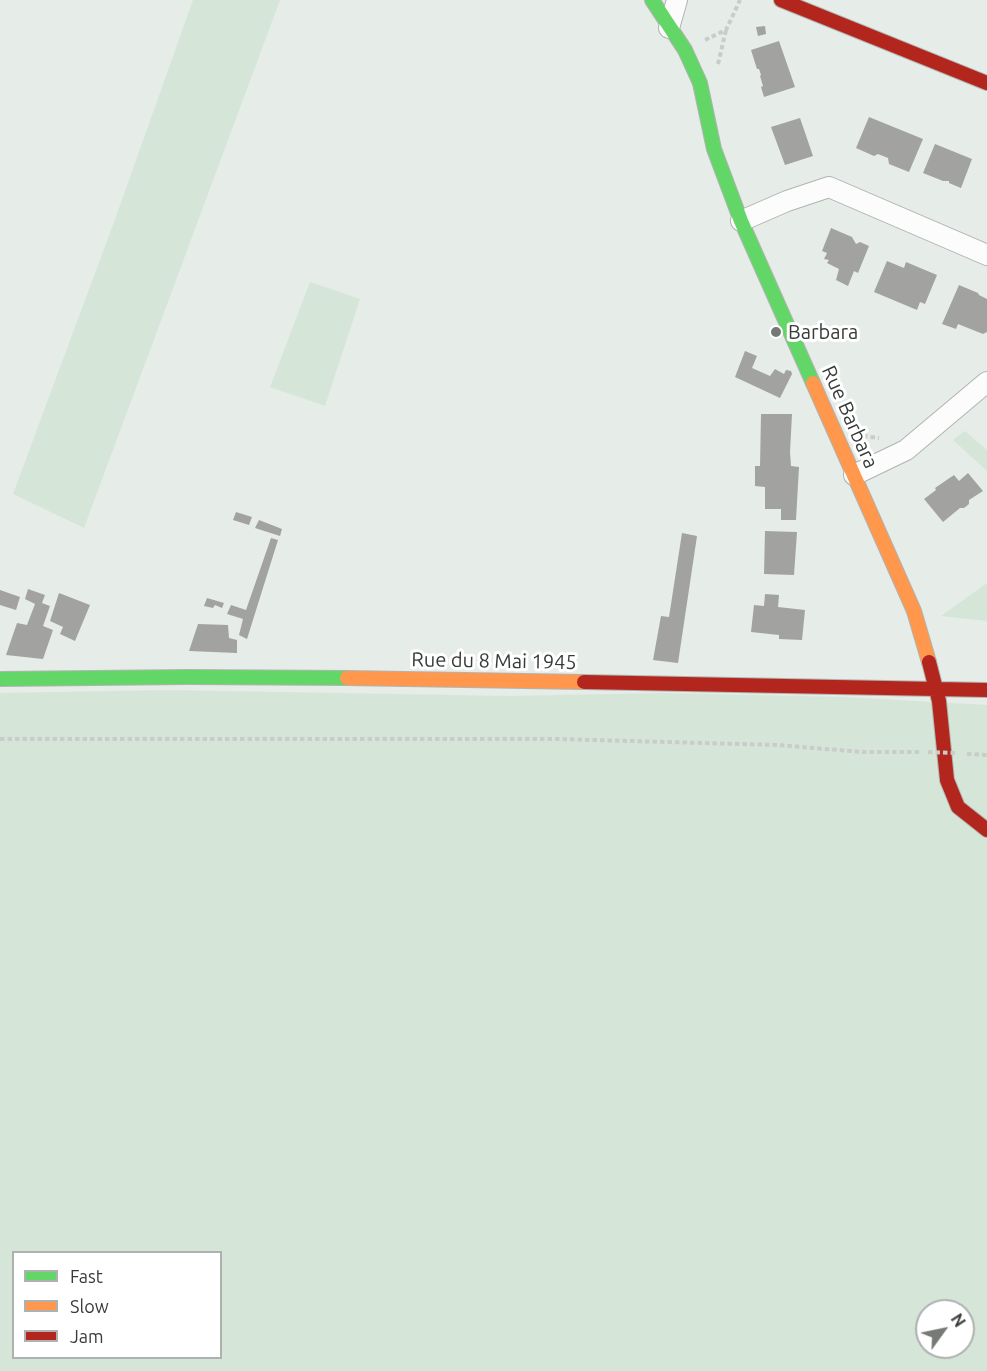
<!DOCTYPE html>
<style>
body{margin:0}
#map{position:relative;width:987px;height:1371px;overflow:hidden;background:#e6ece7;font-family:Ubuntu,sans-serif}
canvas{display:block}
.legend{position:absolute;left:12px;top:1251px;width:210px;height:108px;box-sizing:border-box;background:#fff;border:2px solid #afb1b0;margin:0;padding:8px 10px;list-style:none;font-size:18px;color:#383c39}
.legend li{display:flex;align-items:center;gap:12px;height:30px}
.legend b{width:30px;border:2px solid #afb1b0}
.north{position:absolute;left:915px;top:1299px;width:60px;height:60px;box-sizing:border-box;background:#fff;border:2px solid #afb1b0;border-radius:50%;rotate:57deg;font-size:16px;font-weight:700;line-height:24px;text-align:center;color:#383c39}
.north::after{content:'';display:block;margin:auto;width:21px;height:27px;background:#757a76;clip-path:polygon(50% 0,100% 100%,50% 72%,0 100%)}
</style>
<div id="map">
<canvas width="987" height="1371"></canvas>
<ul class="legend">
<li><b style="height:8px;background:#63d668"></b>Fast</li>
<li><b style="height:8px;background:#ff974d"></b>Slow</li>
<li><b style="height:8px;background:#b3261e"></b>Jam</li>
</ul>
<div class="north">N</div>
</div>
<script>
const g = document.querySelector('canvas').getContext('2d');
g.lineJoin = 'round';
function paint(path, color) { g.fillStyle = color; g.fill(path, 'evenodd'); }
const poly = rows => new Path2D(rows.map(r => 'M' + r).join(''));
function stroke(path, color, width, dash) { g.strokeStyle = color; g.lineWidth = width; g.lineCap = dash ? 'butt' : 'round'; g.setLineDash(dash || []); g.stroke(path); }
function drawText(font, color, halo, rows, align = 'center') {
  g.font = font + ' Ubuntu,sans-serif'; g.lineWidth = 6; g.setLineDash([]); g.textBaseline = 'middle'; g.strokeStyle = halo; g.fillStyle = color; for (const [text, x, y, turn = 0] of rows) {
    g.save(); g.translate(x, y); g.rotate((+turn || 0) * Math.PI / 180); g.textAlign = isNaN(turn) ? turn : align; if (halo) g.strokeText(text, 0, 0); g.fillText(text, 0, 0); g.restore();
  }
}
paint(poly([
 [193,0,280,0,84,528,13,494,114,222],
 [310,282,360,299,325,406,270,387],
 [965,431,987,450,987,471,953,440],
 [987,583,987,621,941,616],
 [166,690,509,696,663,693,847,697,987,705,987,1371,0,1371,0,693],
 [14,1252,220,1252,220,1358,14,1358],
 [927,1311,963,1311,963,1347,927,1347]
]), '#d5e6d8');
paint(poly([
 [765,26,766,34,758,36,756,27],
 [779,41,795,87,764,97,761,87,763,86,760,76,761,75,759,69,757,69,751,50],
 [869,117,923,139,909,172,889,164,888,158,878,154,874,156,856,148],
 [800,118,813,156,785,165,771,127],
 [935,144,972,159,961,188,949,183,949,181,943,181,923,173],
 [831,228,852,237,856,244,860,242,869,246,858,273,854,271,848,286,836,280,839,269,827,263,829,260,824,259,827,253,822,251],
 [887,261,904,268,906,262,937,275,925,304,920,302,917,310,874,292],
 [959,285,978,293,979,295,987,299,987,332,983,334,958,324,956,329,942,324],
 [745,351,757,356,752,368,770,376,775,369,784,374,786,370,791,371,792,374,780,398,735,377],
 [761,414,792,414,790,452,791,466,799,467,796,520,781,520,781,509,765,509,765,487,755,486,755,466,760,466],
 [968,473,983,491,969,500,969,504,964,508,960,508,943,522,924,499,936,490,935,488,954,475,959,481],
 [236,512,252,517,249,525,233,520],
 [259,520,282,529,280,536,255,528],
 [765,531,797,532,794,575,764,574],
 [682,533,697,536,678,663,653,660,661,616,669,617],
 [271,538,278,540,247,639,239,635,243,619,227,614,231,605,246,610],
 [28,589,45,595,42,603,50,606,43,626,53,630,43,659,6,655,17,623,27,625,35,604,25,599],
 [0,590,20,597,16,610,0,605],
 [59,593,90,605,75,641,60,634,63,627,50,621],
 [765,594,779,595,778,607,805,610,802,640,779,639,779,635,751,632,754,605,764,606],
 [207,598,224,603,222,608,215,605,213,608,204,606],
 [198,624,228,625,229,638,237,640,237,653,189,651]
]), '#a2a3a1');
const street = poly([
 [669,28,677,0],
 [741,221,787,201,829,187,987,255],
 [854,475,906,450,987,382]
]);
const fast = poly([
 [652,0,685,50,700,83,714,149,741,221,813,383],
 [0,679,188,677,347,678]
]);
const slow = poly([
 [813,383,914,611,929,662],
 [347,678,584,682]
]);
const jam = poly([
 [781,0,987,83],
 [929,662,939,701,947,780,958,807,987,830],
 [584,682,987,690]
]);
stroke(street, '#b1b4b1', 22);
stroke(fast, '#b1b4b1', 16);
stroke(slow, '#b1b4b1', 16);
stroke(jam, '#b1b4b1', 16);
stroke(poly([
 [705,40,726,30,740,0],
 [718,64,726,30],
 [863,436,879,438],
 [0,739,557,739,777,745,863,752,921,752],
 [967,754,987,755]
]), '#c9ccc9', 4, [4.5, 3]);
stroke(street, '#fbfcfb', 20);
stroke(fast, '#63d668', 14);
stroke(slow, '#ff974d', 14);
stroke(jam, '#b3261e', 14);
stroke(poly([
 [928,752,956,753]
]), '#c9ccc9', 4, [4.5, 3]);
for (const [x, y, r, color] of [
 [776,332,6,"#757a76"]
]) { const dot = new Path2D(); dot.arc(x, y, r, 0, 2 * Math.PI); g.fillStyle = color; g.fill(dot); stroke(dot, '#fff', 2); }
drawText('20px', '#383c39', '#fff', [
 ["Barbara",788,332]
], 'left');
drawText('20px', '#383c39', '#fff', [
 ["Rue Barbara",850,417,66],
 ["Rue du 8 Mai 1945",494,661,1]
]);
</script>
